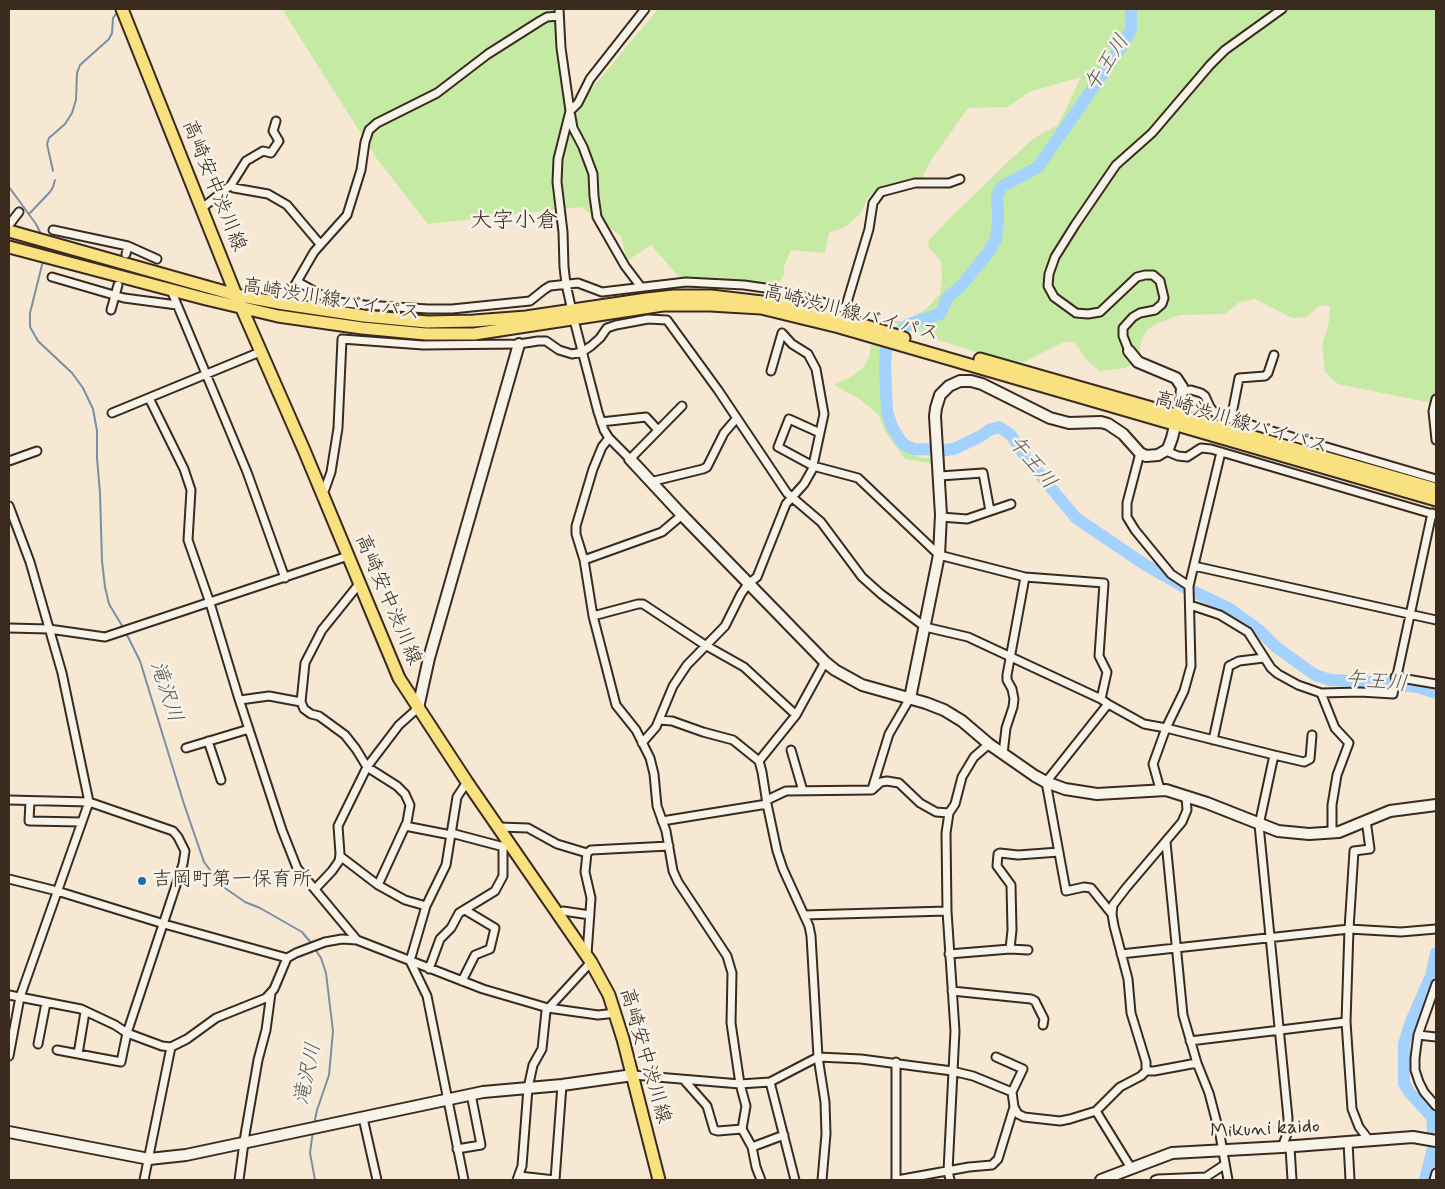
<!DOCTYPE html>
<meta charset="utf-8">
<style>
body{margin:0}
#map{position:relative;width:1445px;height:1189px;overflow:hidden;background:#f7e8d4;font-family:Mynerve,sans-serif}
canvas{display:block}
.frame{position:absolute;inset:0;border:10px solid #3b2a1e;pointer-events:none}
</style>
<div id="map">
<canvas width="1445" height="1189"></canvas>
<div class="frame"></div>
</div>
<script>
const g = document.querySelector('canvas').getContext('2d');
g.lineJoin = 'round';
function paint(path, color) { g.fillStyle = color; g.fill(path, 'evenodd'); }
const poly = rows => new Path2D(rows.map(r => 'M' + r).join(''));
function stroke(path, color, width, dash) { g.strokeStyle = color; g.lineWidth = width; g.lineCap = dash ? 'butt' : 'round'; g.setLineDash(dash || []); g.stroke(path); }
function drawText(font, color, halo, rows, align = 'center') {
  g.font = font + ' Mynerve,"Klee One",sans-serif'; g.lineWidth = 5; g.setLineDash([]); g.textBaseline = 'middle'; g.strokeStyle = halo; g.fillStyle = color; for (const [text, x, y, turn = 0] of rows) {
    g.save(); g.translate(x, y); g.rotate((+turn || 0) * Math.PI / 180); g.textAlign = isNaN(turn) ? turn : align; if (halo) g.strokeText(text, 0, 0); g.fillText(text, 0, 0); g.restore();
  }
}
paint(poly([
 [282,9,557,9,569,116,658,9,1436,9,1436,404,1338,384,1325,372,1322,346,1329,321,1330,306,1319,306,1306,317,1292,318,1255,299,1240,302,1225,314,1180,315,1156,324,1146,331,1141,342,1139,359,1126,368,1100,371,1086,360,1075,342,1064,342,1022,363,1012,363,909,331,892,321,905,321,926,309,940,294,942,279,941,261,928,247,929,240,949,219,1012,158,1034,138,1058,125,1081,77,1029,92,1008,107,968,108,932,159,921,179,878,188,869,196,860,214,845,227,829,233,825,253,791,250,784,266,784,275,776,287,739,281,679,277,651,245,627,261,621,236,581,207,428,224,377,159],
 [871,344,885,348,882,366,884,398,885,413,892,433,903,448,921,458,934,458,935,464,905,459,886,433,878,414,858,398,834,385,849,378,864,367,869,357]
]), '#c5eaa4');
stroke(poly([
 [53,171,47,144,49,138,65,124,72,113,76,100,77,73,80,65,109,39,112,33,113,18,118,11],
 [9,187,36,224,42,236],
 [29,214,50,192,53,187,55,180],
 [43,261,30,313,30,327,38,341,72,373,83,388,93,409,97,431,97,458,100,493,102,561,105,587,109,604,124,629],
 [126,633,140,661,184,804,204,862,222,886,245,902,260,908,302,932,313,945],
 [314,1124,317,1110,329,1075,333,1031,326,973,321,958,315,949],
 [313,1131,310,1153,315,1180]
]), '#798fa5', 2);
stroke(poly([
 [1131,9,1131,29,1124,43,1038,167,1001,187,997,197,998,218,996,239,988,253,961,286,948,297,940,314,909,324,896,335,886,350,885,366,887,412,893,429,903,444,914,449,945,450,954,449,981,436,989,430,999,427,1011,435,1027,459,1076,518,1144,564,1186,588,1230,609,1259,630,1276,647,1315,675,1330,680,1372,682,1418,687,1436,693],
 [1425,1180,1434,1144,1432,1117,1409,1092,1404,1083,1404,1044,1410,1024,1431,976,1436,953]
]), '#a3d2ff', 12);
const street = poly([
 [559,9,561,48,570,111,558,159,557,182,563,232,564,267,566,284,574,320,598,412,604,430,609,438,630,459,682,406],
 [231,185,234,188,268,194,287,205,320,244],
 [201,209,231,185,246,161,263,151,271,153,279,141,273,131,276,121],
 [9,225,19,212],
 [53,230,128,246,157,259],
 [126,254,128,246],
 [52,277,124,298,177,305],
 [298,282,325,297,337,302,365,305,428,309,452,309,530,301,545,289,550,286,578,283,602,292,686,282,744,285,765,288,805,297,845,309,869,229,873,203,881,192,915,183,949,183,960,179],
 [641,287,625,266,597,217,594,196,593,174,583,147,573,128,570,111,578,103,590,79,645,9],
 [171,290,247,472,285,578],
 [284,304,314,252,347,215,361,170,365,142,369,130,377,123,437,93,488,54,540,21,547,17,559,16],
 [111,310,118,285],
 [1129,351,1123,336,1123,328,1133,317,1140,313,1155,310,1162,304,1164,298,1160,281,1153,275,1145,275,1137,277,1100,312,1088,314,1076,313,1054,297,1048,286,1049,274,1055,257,1075,225,1116,165,1152,133,1210,65,1225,50,1282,9],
 [1182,391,1191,390,1201,393,1205,396,1210,407,1216,414,1231,419,1436,479],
 [149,398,184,469,191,490,188,540,210,603,238,696,282,830,297,868,357,940],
 [1436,399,1433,411,1436,440],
 [112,413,260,352],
 [1231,419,1239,378,1265,376,1268,373,1274,355],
 [601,422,646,417,658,430],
 [820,433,789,419,778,447,813,466,858,478,939,555,1025,577,1104,583,1099,656,1107,672,1101,699],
 [609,438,602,447,593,469,576,526,576,534,584,560,593,616,616,705,636,730,650,758,654,774,657,806,666,831,673,871,678,882,727,956,732,973,731,1023,740,1084,746,1106,742,1129,752,1147,756,1167,761,1180],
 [1166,451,1178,456,1187,457,1201,448,1211,449,1436,515],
 [1140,453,1127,503,1127,517,1135,530,1171,574,1189,586],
 [9,461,37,451],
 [940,476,983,473,990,511],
 [650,482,703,469,707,467,724,433,736,419],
 [321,491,325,489,331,472,338,428,342,339,423,345,519,344,538,341,546,341,559,350,572,354,582,352,591,346,600,338,607,328,616,325,648,319,667,320,718,390,787,493,821,522,862,577,881,594,925,627,968,637,1101,699,1108,704,1144,724,1166,728,1274,755,1259,825,1288,1118,1287,1134,1282,1147],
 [9,506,30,562,62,673,89,802,20,997,9,1056],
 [941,517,967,519,1011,504],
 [584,560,662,532,682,515],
 [1194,566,1436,620],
 [359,584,322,630,305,663,301,702,304,709,311,714,319,716,345,735,356,749,367,767,397,786,405,794,410,805,407,822,378,885],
 [1190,605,1220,615,1248,632,1271,668,1278,674,1298,685,1321,693,1360,692,1393,694,1432,513],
 [593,616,638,604,643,604,705,645,744,667,796,715],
 [9,628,49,629,105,637,348,556],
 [1395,677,1436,684],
 [1321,693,1335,728,1349,743,1337,775,1332,805,1332,833],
 [240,700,269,696,301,702],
 [1108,704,1046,782,1066,891,1084,887,1091,888,1112,914],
 [659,720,672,721,703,732,733,740,759,761],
 [1213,740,1229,666,1239,661,1264,658],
 [208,741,221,780],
 [642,743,656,727,673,686,687,665,725,626,741,594,748,584,757,577,786,504,804,484,812,470,824,414,816,369,808,354,792,344,782,333,771,371],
 [186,748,249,729],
 [791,750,803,791],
 [1003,754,1006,728,1013,707,1014,699,1012,689,1007,680,1007,675,1025,577],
 [1274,755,1304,762,1310,759,1312,735],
 [872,789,889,734,910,698],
 [1160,789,1153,764,1166,728,1184,691,1191,666,1189,586,1221,452],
 [9,800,89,802,173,831,178,837,185,851,183,864,127,1033,121,1062,57,1050],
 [767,800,786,791,872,790,881,782,887,781,899,783,920,803,936,812,949,813],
 [30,801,29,821,82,822],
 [1366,820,1370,849,1354,851,1349,929,1346,1022,1352,1109,1359,1127,1369,1140],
 [662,821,767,804],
 [405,826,451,835],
 [499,827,528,828,557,844,587,853,591,850,669,846],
 [451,833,504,847],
 [1166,842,1183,1015,1197,1063,1209,1093,1220,1135,1228,1180],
 [340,856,378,885,405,900,426,906],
 [9,879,57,891,164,924,287,958],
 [315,889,332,871,339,861,340,854,338,826,367,767,399,725,418,708],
 [558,914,563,911,590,915],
 [804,915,947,911],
 [1010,949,1012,930,1011,885,997,866,998,854,1000,853,1018,855,1059,852],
 [587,954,591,898,585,872,587,853],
 [949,954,1010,949,1028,950],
 [1121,954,1349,929,1401,932,1436,929],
 [429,969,440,939,451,928,459,913,495,891,503,876,503,849,507,839],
 [462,981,475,955,490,949,495,928,465,910],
 [1436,984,1418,1035,1415,1058,1415,1070,1419,1082,1424,1092,1436,1106],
 [952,991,1031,999,1035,1001,1044,1019,1043,1025],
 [9,995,81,1009,115,1025,127,1033,162,1046,171,1047,187,1039,216,1018,266,998,274,989,287,958,296,953,325,942,342,939,357,940,483,989,548,1008,598,1015,616,1013],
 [1418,1035,1436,1037],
 [1190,1041,1346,1022],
 [38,1044,46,1003],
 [78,1054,85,1012],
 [996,1057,1023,1069,1012,1092],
 [1146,1071,1154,1071,1197,1063],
 [633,1075,740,1084,770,1082,818,1057,861,1059,952,1071,973,1076,1012,1092,1014,1107,1018,1114,1024,1117,1060,1121,1070,1119,1096,1111,1120,1087,1141,1076,1146,1071,1146,1062,1131,1013,1128,979,1114,926,1112,914,1113,905,1126,888,1182,822,1187,810,1186,797],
 [684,1080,707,1106,714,1130,718,1131,742,1129],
 [770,1082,795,1180],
 [1096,1111,1131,1168],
 [363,1118,377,1180],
 [1348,1142,1350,1180],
 [752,1147,784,1135],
 [1290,1147,1292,1180],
 [457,1149,481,1145,471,1094],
 [519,1176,555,1180],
 [144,1180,171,1047],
 [239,1180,245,1135,258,1060,266,1030,271,993],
 [464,1180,427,996,410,961,426,906,446,865,457,797,467,782],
 [517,1180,522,1166,528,1088,533,1065,542,1049,546,1011,591,962],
 [555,1180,562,1085],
 [822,1180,826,1134,825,1102,818,1057,811,936,809,926,783,869,777,851,767,804,762,772,759,761,796,715,825,662],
 [896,1180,896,1062],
 [897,1180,969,1167,992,1165,998,1159,1014,1107],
 [950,1180,948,1171,955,1031,947,911,946,833,949,813,955,804,962,777,974,757,989,744],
 [1155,1180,1158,1179,1206,1177,1224,1165],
 [1434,1180,1436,1173]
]);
const secondary = poly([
 [630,459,682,515,825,662,835,670,862,685,926,703,944,710,962,721,989,744,1035,776,1046,782,1065,789,1097,794,1166,790,1207,803,1278,831,1309,834,1339,832,1390,811,1436,805],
 [910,698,939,555,941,515,935,416,936,408,940,395,949,386,960,381,971,381,982,384,1050,418,1069,423,1101,422,1108,424,1123,434,1140,453,1146,456,1158,455,1168,449,1172,438,1181,402,1182,387,1176,378,1138,362,1129,351],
 [418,708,429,658,519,344],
 [9,1132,149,1159,186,1155,483,1092,562,1085,633,1075],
 [1101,1180,1172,1153,1282,1147,1413,1137,1436,1141]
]);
const primary = poly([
 [122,9,236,295,304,450,399,678,467,782,591,962,609,995,623,1039,659,1180],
 [9,231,236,295,284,304,364,316,427,322,474,321,526,317,647,299,674,296,711,296,779,304,841,318,904,338],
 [9,247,206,299,278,316,362,328,426,334,474,334,663,305,710,305,761,308,839,327,1436,500],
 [980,359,1436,489]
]);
stroke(street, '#3b2a1e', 11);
stroke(secondary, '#3b2a1e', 14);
stroke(primary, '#3b2a1e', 15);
stroke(street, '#f7f3e8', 7);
stroke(secondary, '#f7f3e8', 10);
stroke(primary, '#fae180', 11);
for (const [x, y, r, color] of [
 [142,881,5,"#1f6fb2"]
]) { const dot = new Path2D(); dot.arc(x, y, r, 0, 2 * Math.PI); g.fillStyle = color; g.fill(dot); stroke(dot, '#f7f3e8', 2); }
drawText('20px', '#3b2a1e', '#f7f3e8', [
 ["高崎安中渋川線",213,186,68],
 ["高崎渋川線バイパス",331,301,9],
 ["高崎渋川線バイパス",851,314,14],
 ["高崎渋川線バイパス",1241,424,16],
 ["高崎安中渋川線",387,600,67],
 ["高崎安中渋川線",644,1056,74],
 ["Mikuni kaido",1265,1130,-3]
]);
drawText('20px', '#3b2a1e', '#f7f3e8', [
 ["吉岡町第一保育所",152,881]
], 'left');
drawText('italic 21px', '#555456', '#f7f3e8', [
 ["午王川",1108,64,-57],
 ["午王川",1031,463,50],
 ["午王川",1376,683,5],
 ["滝沢川",165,692,72],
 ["滝沢川",309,1074,-78]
]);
drawText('22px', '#3b2a1e', '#f7f3e8', [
 ["大字小倉",514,222]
]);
</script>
